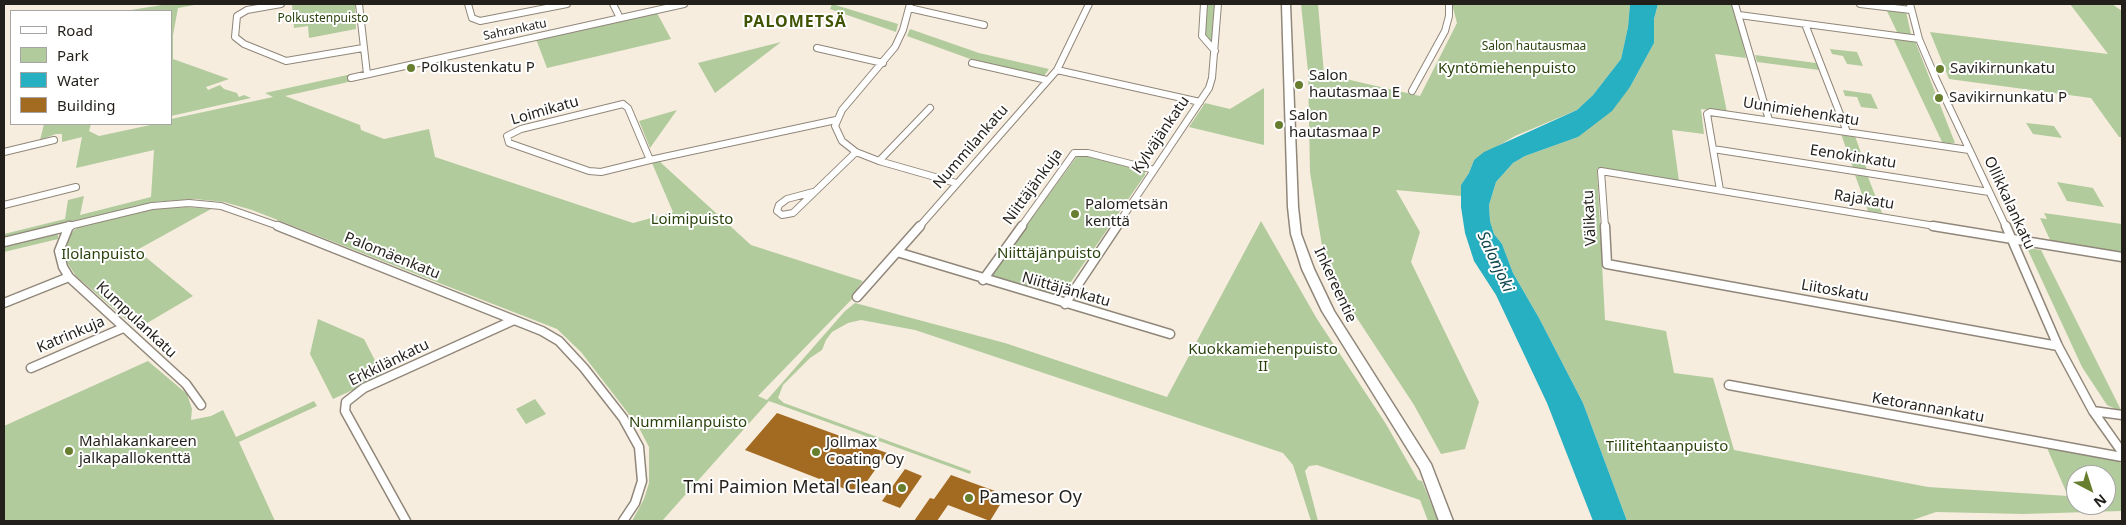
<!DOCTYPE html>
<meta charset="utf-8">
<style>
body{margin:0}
#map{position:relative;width:2126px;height:525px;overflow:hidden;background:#f7edde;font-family:"Noto Sans",sans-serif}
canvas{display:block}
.frame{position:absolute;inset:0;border:5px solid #231f1a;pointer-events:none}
.legend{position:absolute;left:10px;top:10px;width:162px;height:115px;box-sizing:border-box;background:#fff;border:1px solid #a7a5a3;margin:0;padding:6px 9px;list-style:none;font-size:15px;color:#231f1a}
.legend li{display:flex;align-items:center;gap:10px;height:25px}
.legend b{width:25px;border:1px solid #a7a5a3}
.north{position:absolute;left:2066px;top:465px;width:50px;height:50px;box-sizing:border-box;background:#fff;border:1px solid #a7a5a3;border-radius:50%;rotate:140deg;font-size:14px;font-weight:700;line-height:20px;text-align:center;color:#231f1a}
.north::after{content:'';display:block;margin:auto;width:18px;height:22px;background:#677e2f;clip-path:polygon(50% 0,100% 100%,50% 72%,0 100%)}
</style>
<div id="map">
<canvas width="2126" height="525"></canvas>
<div class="frame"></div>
<ul class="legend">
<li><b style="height:6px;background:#fff"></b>Road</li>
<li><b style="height:14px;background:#b1cb9d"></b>Park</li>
<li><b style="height:14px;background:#27afc2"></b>Water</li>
<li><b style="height:14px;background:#a36a21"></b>Building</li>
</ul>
<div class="north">N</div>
</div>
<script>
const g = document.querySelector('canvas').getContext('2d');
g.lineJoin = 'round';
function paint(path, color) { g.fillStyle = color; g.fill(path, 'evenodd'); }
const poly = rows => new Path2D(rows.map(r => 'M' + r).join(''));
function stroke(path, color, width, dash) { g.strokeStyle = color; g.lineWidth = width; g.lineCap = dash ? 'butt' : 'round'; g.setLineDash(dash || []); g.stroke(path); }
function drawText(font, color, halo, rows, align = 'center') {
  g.font = font + ' "Noto Sans",sans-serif'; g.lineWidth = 4; g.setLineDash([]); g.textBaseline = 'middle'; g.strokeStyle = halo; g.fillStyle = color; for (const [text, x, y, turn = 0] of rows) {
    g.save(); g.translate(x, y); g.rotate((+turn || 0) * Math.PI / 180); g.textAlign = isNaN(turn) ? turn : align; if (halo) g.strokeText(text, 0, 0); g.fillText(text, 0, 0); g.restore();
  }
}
paint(poly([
 [168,4,200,4,178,8,173,35,173,59,229,79,206,87,208,90,220,85,224,89,237,93,239,97,244,95,251,98,171,116,171,11,125,11],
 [292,4,355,4,356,29,309,38,308,26,294,28],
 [832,4,898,24,896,32,830,9],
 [1204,4,1218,4,1215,51,1204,41],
 [1301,4,1318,4,1324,74,1420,96,1457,23,1452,4,1630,4,1628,27,1621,59,1593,95,1577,110,1515,136,1474,160,1469,173,1461,185,1461,196,1396,190,1420,232,1411,262,1479,402,1465,449,1441,454,1414,405,1345,300,1323,252,1310,172,1308,71],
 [1658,4,1735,4,1746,58,1715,54,1727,112,1701,109,1704,134,1672,130,1679,181,1597,168,1605,320,1666,331,1674,373,1713,378,1734,450,1928,487,2068,496,2047,448,2119,460,2122,466,2122,511,2024,514,1936,512,1910,521,1627,521,1583,403,1539,318,1513,273,1502,244,1494,234,1490,221,1489,205,1496,182,1513,163,1525,156,1578,137,1630,87,1654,43,1654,19],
 [2076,475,2106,475,2106,505,2076,505],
 [2070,4,2112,4,2122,11,2122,137,2119,137,2091,98,1949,79,1930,32,2108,54],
 [1886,9,1906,12,1911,34,1898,34],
 [657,13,671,39,547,68,536,39],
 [910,29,979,53,1049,69,1044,76,973,60,907,36],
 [1893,38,1915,41,1955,143,1943,144],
 [781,42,715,93,698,63],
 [1830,49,1857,52,1863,66,1847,64,1843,56,1832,54],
 [1755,55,1816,63,1819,70,1757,62],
 [352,74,353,81,285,96,360,125,361,130,384,139,429,129,435,157,633,223,673,212,652,163,659,161,751,245,863,281,852,295,854,297,758,396,767,400,845,311,855,303,1005,343,1167,397,1261,221,1317,319,1386,424,1418,480,1422,481,1438,521,1428,521,1420,500,1317,465,1309,466,1305,471,1318,521,1311,521,1293,465,1283,453,915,330,861,320,848,323,832,332,826,340,822,350,810,358,783,385,778,398,784,403,971,471,970,474,769,401,662,521,632,521,644,499,649,483,649,447,638,426,581,352,557,329,252,210,224,202,195,199,154,202,4,239,4,234,65,219,68,200,84,196,80,215,151,197,154,150,76,168,82,137,62,142,62,134,56,134,40,140,44,124,91,124,89,131,99,136,155,124,171,124,171,119,273,97,265,93],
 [1264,88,1264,145,1189,127,1205,103,1230,109],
 [1843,90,1871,94,1878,109,1861,107,1857,97,1845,96],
 [677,110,650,148,639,121],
 [2026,123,2054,126,2062,138,2033,134],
 [1841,134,1855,136,1867,170,1853,168],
 [1078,155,1084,155,1141,169,1145,171,1145,175,1064,292,1056,295,992,277,995,268],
 [1855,175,1868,177,1882,213,1868,211],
 [2057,182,2093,188,2104,207,2067,201],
 [187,207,211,209,137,250,193,296,137,329,76,276,68,264,65,253,68,238,74,230,82,225,108,218,154,209],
 [2044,213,2122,224,2122,253,2051,242,2040,218,2047,219],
 [55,233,58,235,58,239,4,252,4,245],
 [2027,248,2041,250,2122,412,2107,405,2082,367],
 [318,319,364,339,383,376,333,399,310,354],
 [148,361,187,394,192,409,191,420,211,416,223,410,236,437,314,401,317,406,239,442,275,521,4,521,4,426],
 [535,399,546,414,526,424,516,409]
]), '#b1cb9d');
paint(poly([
 [1630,4,1658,4,1654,19,1654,43,1630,87,1612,111,1578,137,1525,156,1513,163,1496,182,1489,205,1490,221,1494,234,1502,244,1513,273,1539,318,1583,403,1627,521,1593,521,1547,403,1496,295,1474,261,1465,233,1461,207,1461,185,1469,173,1474,160,1484,152,1577,110,1593,95,1621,59,1628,27]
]), '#27afc2');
paint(poly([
 [777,413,887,453,858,494,745,450],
 [905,469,922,476,900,508,882,501],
 [951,475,1006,495,990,521,948,505,937,521,914,521,930,498,934,499]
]), '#a36a21');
const streetFar1 = poly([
 [281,4,247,10,237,16,235,37,244,44,286,61,363,48],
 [359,4,367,74],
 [468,4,472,18,480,21,567,4],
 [613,4,620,18],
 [910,4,903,30,895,47,842,110,835,126,842,141,856,152,879,161,956,183],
 [1204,4,1202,36,1215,51],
 [1735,4,1769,120],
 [1860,4,1911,10],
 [1910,4,1919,39,1936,79,2006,227],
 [909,8,984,25],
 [1739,15,1919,39],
 [1805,24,1847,132],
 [817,48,883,63],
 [972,63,1047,80],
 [1057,70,1200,102],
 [351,78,684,4],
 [1412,91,1445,31,1449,16,1449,4],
 [623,104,628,108,650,160,601,172,589,171,509,143,507,136,521,129,623,104],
 [1713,149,1989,192],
 [4,152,54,140],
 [650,160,836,120],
 [879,161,930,108],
 [1720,190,1707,114,1710,112,1969,150],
 [813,192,787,199,779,205,777,211,782,215,793,213,856,152],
 [4,205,76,187],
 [65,227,152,206,189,203,221,206,281,227],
 [68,227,69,225],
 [919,227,1057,70,1089,4],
 [1021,227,1074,153,1088,153,1154,170],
 [1116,227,1209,88,1212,78,1218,4],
 [1605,227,1601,171,1941,227]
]);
const street = poly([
 [69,226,59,251,63,267,69,277,186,384,201,405],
 [278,226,542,331,559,341,584,368,623,418,639,447,642,481,635,503,623,521],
 [1605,226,1607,264,2058,346],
 [1933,226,2122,257],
 [2006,226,2058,346,2093,411,2122,452],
 [4,242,70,226],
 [897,252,1170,334],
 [983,280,1022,226],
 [857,297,920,226],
 [4,303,69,277],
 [1065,304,1117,226],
 [31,368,123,328],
 [1729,385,2122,457],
 [2093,411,2122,415],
 [406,521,345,411,346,402,364,388,514,320]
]);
const secondary = poly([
 [1282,4,1290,4,1298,207,1301,234,1314,269,1334,311,1431,464,1453,521,1439,521,1420,469,1322,311,1302,269,1291,234,1288,207,1282,4]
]);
stroke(streetFar1, '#90877a', 8);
stroke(street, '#90877a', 11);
stroke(secondary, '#90877a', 3);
stroke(streetFar1, '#fff', 6);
stroke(street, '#fff', 8);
paint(secondary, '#fff');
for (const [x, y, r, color] of [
 [411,68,5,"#677e2f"],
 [1940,69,5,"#677e2f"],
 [1299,85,5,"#677e2f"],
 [1939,98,5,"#677e2f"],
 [1279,125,5,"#677e2f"],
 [1075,214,5,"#677e2f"],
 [69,451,5,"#677e2f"],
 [816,452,5,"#677e2f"],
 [902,488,5,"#677e2f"],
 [969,498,5,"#677e2f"]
]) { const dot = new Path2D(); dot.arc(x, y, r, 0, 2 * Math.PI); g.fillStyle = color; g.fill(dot); stroke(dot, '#fff', 2); }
drawText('12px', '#2a430d', '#fff', [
 ["Polkustenpuisto",323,19],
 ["Salon hautausmaa",1534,47]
]);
drawText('12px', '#231f1a', '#fff', [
 ["Sahrankatu",515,30,-12]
]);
drawText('15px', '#231f1a', '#fff', [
 ["Polkustenkatu P",421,68],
 ["Savikirnunkatu",1950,69],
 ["Salon",1309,76],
 ["hautasmaa E",1309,93],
 ["Savikirnunkatu P",1949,98],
 ["Salon",1289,116],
 ["hautasmaa P",1289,133],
 ["Palometsän",1085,205],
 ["kenttä",1085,222],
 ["Mahlakankareen",79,442],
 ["jalkapallokenttä",79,459],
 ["Jollmax",826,443],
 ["Coating Oy",826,460]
], 'left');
drawText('15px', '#2a430d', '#fff', [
 ["Kyntömiehenpuisto",1507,69],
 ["Loimipuisto",692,220],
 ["Niittäjänpuisto",1049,254],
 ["Ilolanpuisto",103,255],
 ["Kuokkamiehenpuisto",1263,350],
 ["II",1263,367],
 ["Nummilanpuisto",688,423],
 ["Tiilitehtaanpuisto",1667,447]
]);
drawText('15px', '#231f1a', '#fff', [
 ["Loimikatu",545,111,-16],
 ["Uunimiehenkatu",1801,112,9],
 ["Kylväjänkatu",1161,135,-56],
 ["Nummilankatu",971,147,-49],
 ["Eenokinkatu",1853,157,9],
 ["Niittäjänkuja",1033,187,-54],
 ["Rajakatu",1864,200,9],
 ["Ollikkalankatu",2009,203,65],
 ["Välikatu",1590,218,-93],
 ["Palomäenkatu",392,256,22],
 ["Inkereentie",1335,285,65],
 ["Niittäjänkatu",1066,290,16],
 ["Liitoskatu",1835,291,10],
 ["Kumpulankatu",136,320,43],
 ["Katrinkuja",71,335,-23],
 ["Erkkilänkatu",389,363,-26],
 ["Ketorannankatu",1928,408,10]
]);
g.letterSpacing = '1px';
drawText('bold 16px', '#415404', '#fff', [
 ["PALOMETSÄ",795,22]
]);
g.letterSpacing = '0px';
drawText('italic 16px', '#0d464e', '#fff', [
 ["Salonjoki",1495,262,65]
]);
drawText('18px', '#231f1a', '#fff', [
 ["Tmi Paimion Metal Clean",892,488],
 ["Pamesor Oy",979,498,"left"]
], 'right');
</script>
